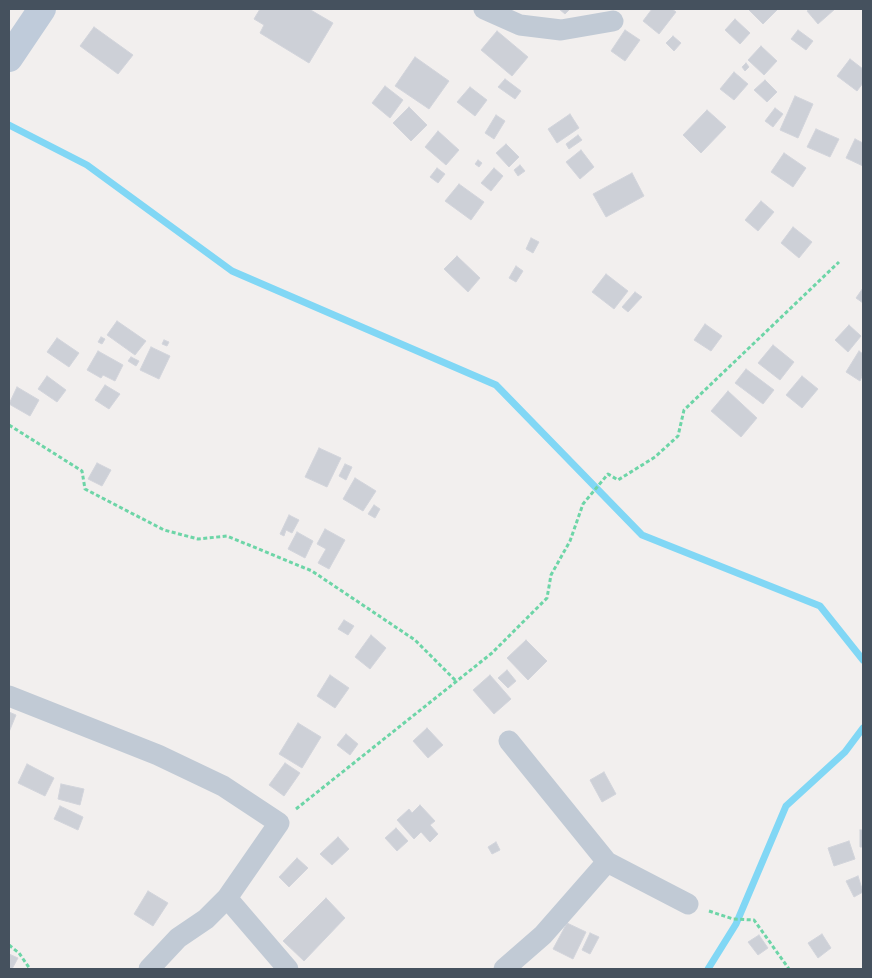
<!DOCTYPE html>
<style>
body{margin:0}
#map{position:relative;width:872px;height:978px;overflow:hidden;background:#f2efee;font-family:Arial,sans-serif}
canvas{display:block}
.frame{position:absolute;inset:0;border:10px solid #45515e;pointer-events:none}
</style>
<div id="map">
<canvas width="872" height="978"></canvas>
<div class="frame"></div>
</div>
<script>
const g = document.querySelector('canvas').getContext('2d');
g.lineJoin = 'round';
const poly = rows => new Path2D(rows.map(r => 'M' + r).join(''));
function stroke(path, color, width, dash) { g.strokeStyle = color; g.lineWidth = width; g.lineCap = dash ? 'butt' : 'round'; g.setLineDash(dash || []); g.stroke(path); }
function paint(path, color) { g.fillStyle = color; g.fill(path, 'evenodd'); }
stroke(poly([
 [9,125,87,165,232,271,496,385,642,535,820,606,863,660],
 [708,969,736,924,786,806,845,752,863,728]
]), '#81d7f5', 7);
const building = poly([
 [260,9,309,9,333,23,309,63,260,33,264,25,254,19,260,9],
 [559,9,570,9,565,14,559,9],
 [652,9,672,9,676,12,659,34,643,21,652,9],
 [748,9,778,9,763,24,748,9],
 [810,9,835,9,818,24,807,11,810,9],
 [735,19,750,33,740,44,725,30,735,19],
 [94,27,133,55,118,74,80,46,94,27],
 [625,30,640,40,625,61,611,51,625,30],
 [798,30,813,41,806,50,791,39,798,30],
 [497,31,528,57,512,76,481,50,497,31],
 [673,36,681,43,674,51,666,43,673,36],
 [761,46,777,61,764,75,748,60,761,46],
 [415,57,449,81,429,109,395,86,415,57],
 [850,59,863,69,863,83,857,91,837,76,850,59],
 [746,63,749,67,745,71,742,67,746,63],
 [734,72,748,84,734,100,720,89,734,72],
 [505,79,521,91,515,99,498,87,505,79],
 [765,80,777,92,767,102,754,90,765,80],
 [385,86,403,100,390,118,372,103,385,86],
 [470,87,487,100,475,116,457,102,470,87],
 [795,96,813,104,798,138,780,130,795,96],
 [409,107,427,125,411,141,393,123,409,107],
 [775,108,783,114,773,127,765,121,775,108],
 [707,110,726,127,701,153,683,135,707,110],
 [570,114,579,128,557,143,548,129,570,114],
 [496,115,505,121,494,139,485,133,496,115],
 [816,129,839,139,830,157,807,147,816,129],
 [438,131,459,150,446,165,425,147,438,131],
 [578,135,582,140,569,149,566,144,578,135],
 [855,139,863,143,863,166,846,158,855,139],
 [506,144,519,157,509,167,496,153,506,144],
 [581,150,594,167,580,179,566,162,581,150],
 [784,153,806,168,793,187,771,172,784,153],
 [478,160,482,163,479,167,475,164,478,160],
 [520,165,525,171,518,176,514,170,520,165],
 [437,168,445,174,438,183,430,177,437,168],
 [494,168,503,176,491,191,481,183,494,168],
 [632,173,644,196,606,217,593,194,632,173],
 [459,184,484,202,471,220,445,201,459,184],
 [761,201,774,212,758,231,745,220,761,201],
 [793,227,812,242,799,258,781,243,793,227],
 [531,238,539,242,533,253,526,249,531,238],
 [457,256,480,278,468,292,444,269,457,256],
 [516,266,523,271,516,282,509,278,516,266],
 [606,274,628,291,614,309,592,292,606,274],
 [863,288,863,303,856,298,863,288],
 [635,292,642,297,628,312,622,307,635,292],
 [117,321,146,341,135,355,107,335,117,321],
 [705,324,722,336,711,351,694,340,705,324],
 [849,325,861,336,848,352,835,340,849,325],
 [101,337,105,339,102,344,98,342,101,337],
 [57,338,79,353,69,367,47,352,57,338],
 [164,340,169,342,167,346,162,344,164,340],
 [773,345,794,362,780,380,758,363,773,345],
 [151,347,170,356,159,379,140,370,151,347],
 [98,351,123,365,115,381,103,375,101,378,87,370,98,351],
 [859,351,863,354,863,374,860,381,846,372,859,351],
 [131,357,139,361,136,366,128,361,131,357],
 [746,369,774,390,763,404,735,383,746,369],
 [47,376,66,390,57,402,38,389,47,376],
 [802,376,818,389,802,408,786,395,802,376],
 [105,385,120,394,109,409,95,400,105,385],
 [17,387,39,400,30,416,9,404,17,387],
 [728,391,757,418,741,437,711,411,728,391],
 [319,448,341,458,327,487,305,477,319,448],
 [97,463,111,470,102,486,88,479,97,463],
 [345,464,352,467,346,480,339,476,345,464],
 [355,478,376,491,363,511,343,499,355,478],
 [374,505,380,509,375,518,368,514,374,505],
 [289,515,299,520,292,533,286,530,284,536,280,534,289,515],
 [325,529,345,540,329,569,318,563,326,549,317,544,325,529],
 [297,532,313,541,305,558,288,549,297,532],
 [344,620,354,626,348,635,338,629,344,620],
 [371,635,386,648,370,669,355,657,371,635],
 [526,640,547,661,528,680,507,658,526,640],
 [507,670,516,681,508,688,498,678,507,670],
 [330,675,349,688,335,708,317,696,330,675],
 [490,675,511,699,494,714,473,690,490,675],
 [9,712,16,715,9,732,9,712],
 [298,723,321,737,302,768,279,754,298,723],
 [427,728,443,745,428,758,413,741,427,728],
 [346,734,358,744,350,755,337,745,346,734],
 [285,763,300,773,284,796,269,785,285,763],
 [27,764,54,778,45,796,18,783,27,764],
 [604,772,616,794,602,802,590,780,604,772],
 [61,784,84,789,80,805,58,799,61,784],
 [420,805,435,821,430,825,438,834,430,842,421,832,414,839,397,820,409,809,412,813,420,805],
 [60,806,83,817,78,830,54,819,60,806],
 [396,828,408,841,397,851,385,838,396,828],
 [860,830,863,830,863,847,860,847,860,830],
 [338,837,349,849,332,865,320,854,338,837],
 [849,841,855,859,834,866,828,848,849,841],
 [496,842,500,850,492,854,488,847,496,842],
 [297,858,308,868,289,887,279,877,297,858],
 [858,876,863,892,854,897,846,881,858,876],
 [148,891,168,903,153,926,134,914,148,891],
 [326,898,345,918,304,961,283,941,326,898],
 [567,923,586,932,573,959,553,949,567,923],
 [590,933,599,937,590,954,582,950,590,933],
 [822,934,831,948,818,958,808,943,822,934],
 [759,935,768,948,758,955,748,942,759,935],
 [9,954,18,958,12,969,9,969,9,954]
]);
paint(building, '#cdd0d7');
stroke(building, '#d2d4db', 1);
stroke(poly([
 [9,425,82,471,85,489,164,530,198,539,227,536,312,571,415,640,457,682],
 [296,809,492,653,547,598,551,575,570,541,583,504,608,474,618,480,655,457,678,436,684,410,839,262],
 [709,911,733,919,754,920,789,969],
 [9,945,19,953,30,969]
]), '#6dd5a7', 3, [4, 2.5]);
stroke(poly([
 [484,9,520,25,561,30,613,21],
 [9,696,158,755,223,786,279,823,227,898,206,919,178,938,149,969],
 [509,741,607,862,688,904],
 [227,898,288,969],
 [504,969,543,935,607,862]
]), '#c1cad5', 21);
stroke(poly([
 [9,58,42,9]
]), '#bfcbda', 28);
</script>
